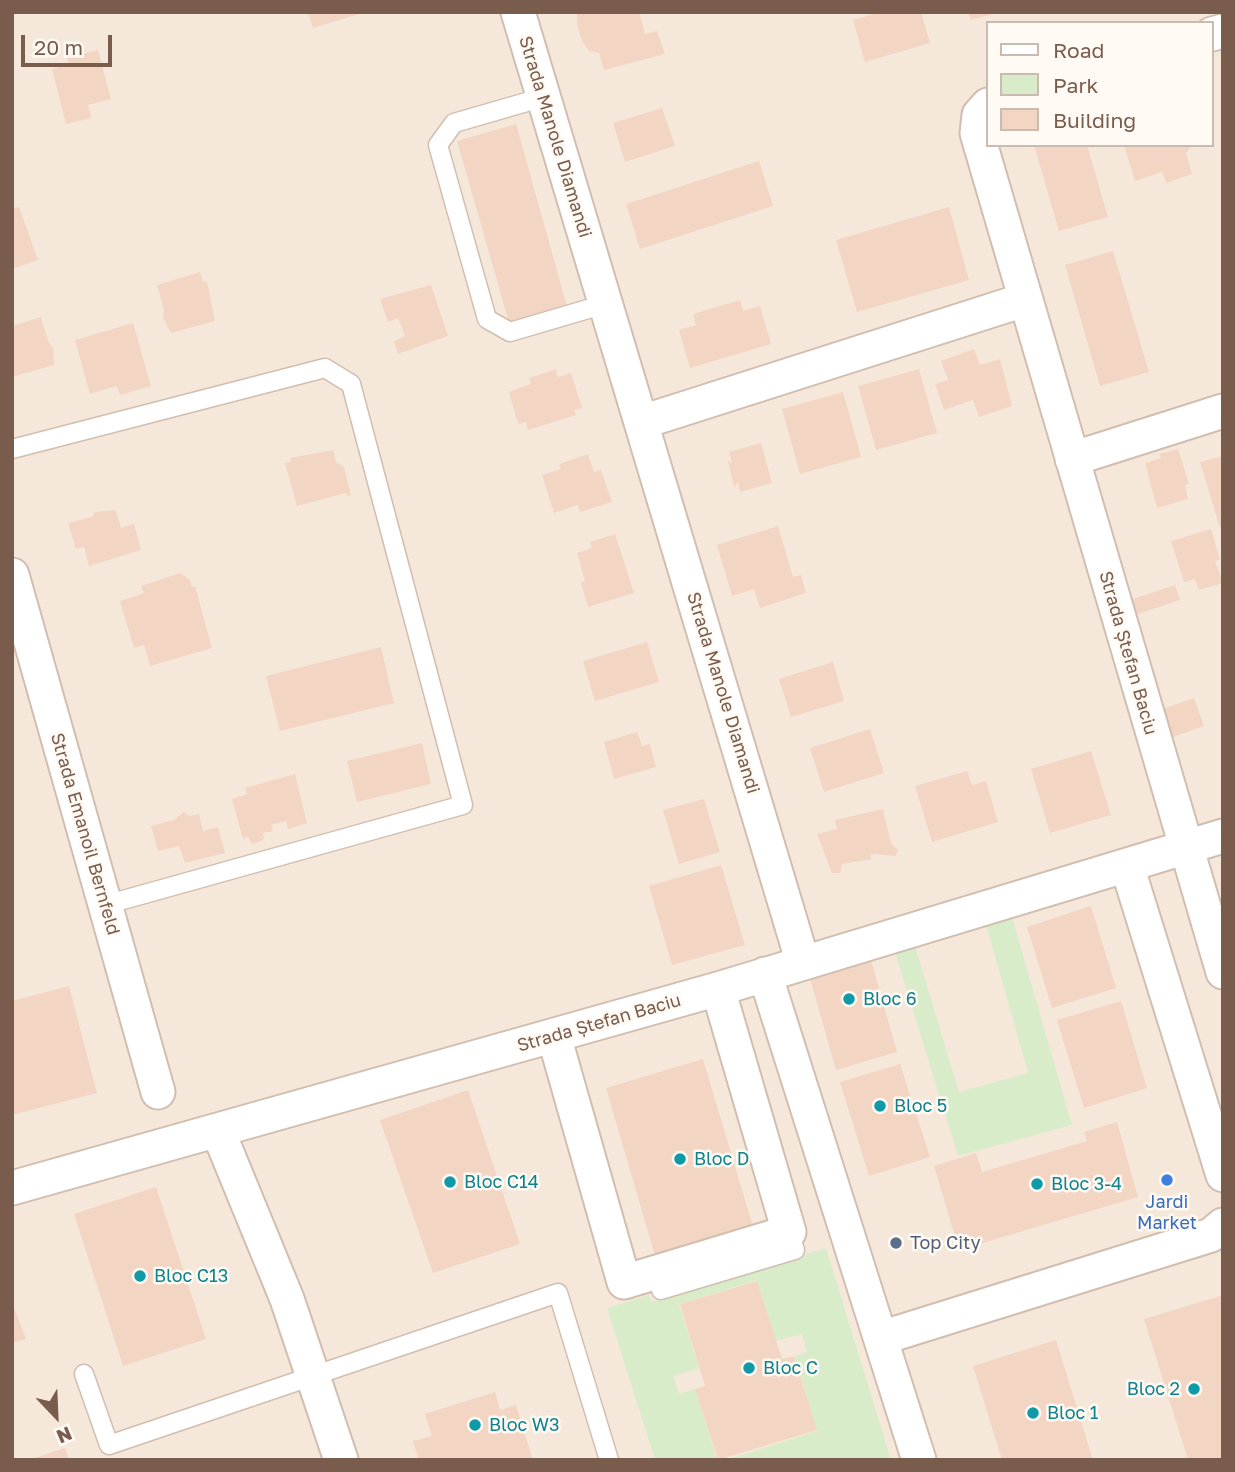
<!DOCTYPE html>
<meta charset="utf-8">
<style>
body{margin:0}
#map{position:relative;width:1235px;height:1472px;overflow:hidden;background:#fdf6ec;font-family:"Golos Text",sans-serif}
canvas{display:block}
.frame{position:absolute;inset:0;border:14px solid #7a5c4d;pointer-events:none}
.legend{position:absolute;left:986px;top:21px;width:228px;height:126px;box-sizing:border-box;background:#fffaf3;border:2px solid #cabbb1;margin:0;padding:9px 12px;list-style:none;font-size:21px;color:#7a5c4d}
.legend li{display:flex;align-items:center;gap:14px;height:35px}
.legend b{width:35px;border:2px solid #cabbb1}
.north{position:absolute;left:21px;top:1381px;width:70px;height:70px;-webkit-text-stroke:5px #fffaf3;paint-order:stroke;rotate:157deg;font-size:19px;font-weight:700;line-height:28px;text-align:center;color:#7a5c4d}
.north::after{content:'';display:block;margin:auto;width:24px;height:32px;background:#7a5c4d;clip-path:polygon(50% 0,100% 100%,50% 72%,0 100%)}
.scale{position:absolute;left:21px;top:35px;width:91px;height:32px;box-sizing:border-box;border:4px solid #7a5c4d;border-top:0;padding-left:9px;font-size:21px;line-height:24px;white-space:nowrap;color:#7a5c4d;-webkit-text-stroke:5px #fffaf3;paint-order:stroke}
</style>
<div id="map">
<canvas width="1235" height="1472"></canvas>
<div class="frame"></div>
<ul class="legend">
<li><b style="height:9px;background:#fff"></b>Road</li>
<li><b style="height:19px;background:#d8ecc9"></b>Park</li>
<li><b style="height:19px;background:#f3d5c3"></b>Building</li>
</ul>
<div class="north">N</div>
<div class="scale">20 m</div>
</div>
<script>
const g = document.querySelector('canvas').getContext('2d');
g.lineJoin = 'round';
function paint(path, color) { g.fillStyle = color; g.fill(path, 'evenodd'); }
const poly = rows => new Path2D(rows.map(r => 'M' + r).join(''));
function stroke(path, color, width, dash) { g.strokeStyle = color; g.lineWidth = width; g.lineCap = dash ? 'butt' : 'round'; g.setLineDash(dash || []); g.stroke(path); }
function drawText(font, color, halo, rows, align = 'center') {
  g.font = font + ' "Golos Text",sans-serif'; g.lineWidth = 5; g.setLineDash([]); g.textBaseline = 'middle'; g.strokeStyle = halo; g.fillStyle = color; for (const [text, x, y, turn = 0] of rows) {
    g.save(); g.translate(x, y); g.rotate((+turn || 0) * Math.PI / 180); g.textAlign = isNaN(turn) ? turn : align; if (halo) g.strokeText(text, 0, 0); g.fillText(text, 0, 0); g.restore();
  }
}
paint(poly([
 [12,12,1223,12,1223,1460,12,1460],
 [988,23,1212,23,1212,145,988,145]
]), '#f5e8da');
paint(poly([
 [1012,917,1072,1125,958,1156,895,952,915,946,959,1092,1028,1073,986,924],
 [826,1248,891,1460,726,1460,817,1431,795,1356,807,1352,802,1334,776,1341,757,1280,679,1304,699,1368,674,1376,679,1394,695,1389,717,1460,655,1460,607,1308,649,1295,651,1302]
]), '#d8ecc9');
paint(poly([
 [308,12,362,12,362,13,313,28],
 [577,12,639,12,645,34,657,31,665,54,604,70,599,53,589,51,583,43,577,25],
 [881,12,921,12,930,43,865,62,853,20],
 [968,12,996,12,996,13,971,20],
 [98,50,111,99,88,105,91,118,66,124,52,69,69,64,67,58],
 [662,108,675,146,625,162,613,123],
 [516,124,568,310,510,326,457,141],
 [1034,145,1087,145,1108,217,1059,231],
 [1124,145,1192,145,1186,153,1192,174,1166,183,1162,172,1135,181],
 [759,161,773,206,640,249,626,204],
 [19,207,38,260,12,269,12,209],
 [949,207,969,280,857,312,836,240],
 [1113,251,1149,372,1100,386,1065,265],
 [200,272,203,282,207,281,215,321,171,333,163,318,164,310,157,285],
 [431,285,448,336,398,354,394,341,405,336,398,318,388,322,380,299],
 [740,300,743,311,760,306,771,344,690,368,679,330,696,325,693,314],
 [41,317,48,341,53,348,54,365,12,377,12,326],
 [133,323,151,386,120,395,117,386,90,394,75,340],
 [974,349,980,365,1000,359,1012,406,979,417,973,400,944,410,935,384,948,380,941,361],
 [556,369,558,377,571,373,582,408,574,410,576,415,528,430,526,422,518,424,509,392,531,384,529,378],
 [919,369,937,433,876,450,858,386],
 [843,392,861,457,800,474,782,409],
 [761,443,772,483,740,492,738,482,734,487,728,461,732,463,729,452],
 [1178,449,1189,484,1185,485,1188,499,1157,508,1145,463,1161,458,1159,454],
 [333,450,336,462,344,467,351,495,347,496,346,493,297,506,285,463,291,462,290,458],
 [588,454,594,472,601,470,612,502,580,512,578,505,554,513,542,475,561,469,559,464],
 [1223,456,1223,527,1220,528,1200,462],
 [116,510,121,528,134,524,141,550,89,566,84,547,76,549,68,523,92,517,95,512],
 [778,526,793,577,801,575,806,593,760,608,754,589,732,596,717,545],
 [1211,529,1220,560,1215,561,1223,583,1199,590,1195,579,1184,582,1171,541],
 [615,534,634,593,588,607,581,583,585,581,577,553,592,548,590,542],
 [180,573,190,580,192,587,195,586,212,648,150,666,144,645,134,648,120,601,144,593,141,586],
 [1175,585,1180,600,1135,615,1130,600],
 [647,642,659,682,595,701,583,661],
 [381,647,394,703,280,731,266,676],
 [833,662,844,701,791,717,779,679],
 [1194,698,1204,726,1170,738,1160,710],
 [870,729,884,773,824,792,810,748],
 [637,732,642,746,650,744,656,767,614,779,604,742],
 [422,743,431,784,357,802,347,761],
 [1091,751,1111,815,1050,833,1031,769],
 [967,771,972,785,986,781,998,822,932,842,915,786],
 [295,774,307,823,288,829,286,821,271,825,273,831,263,833,264,838,261,841,252,844,248,837,243,839,232,799,247,794,245,788],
 [704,799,720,852,679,864,663,810],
 [883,809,891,843,898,850,896,856,875,854,870,855,872,859,842,864,840,873,832,873,817,834,837,829,835,820],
 [184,812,189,816,199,814,203,831,218,827,225,853,185,863,179,846,158,851,151,826,174,820],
 [721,865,745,945,672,965,649,886],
 [1091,906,1116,988,1052,1008,1027,927],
 [870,957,897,1052,836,1070,809,975],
 [69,986,97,1093,12,1115,12,1001],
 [1121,1001,1147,1088,1084,1108,1057,1020],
 [703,1059,754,1230,656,1259,606,1088],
 [900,1064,930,1157,869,1176,840,1082],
 [468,1090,520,1244,433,1273,380,1120],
 [1117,1122,1138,1197,959,1250,934,1166,976,1153,982,1172,1087,1141,1084,1132],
 [156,1187,206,1339,123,1366,74,1214],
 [757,1281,782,1359,794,1356,817,1430,718,1460,695,1389,705,1386,680,1304],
 [1223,1295,1223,1460,1188,1460,1144,1319],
 [12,1302,26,1339,12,1343],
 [1056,1340,1093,1460,1002,1460,973,1366],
 [495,1392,500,1410,516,1405,533,1460,419,1460,413,1441,432,1436,425,1414],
 [65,1448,69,1460,32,1460,32,1459]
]), '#f3d5c3');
const lane = poly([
 [544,97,454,123,438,145,487,319,510,332,605,304],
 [12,449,325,368,351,384,463,805,105,905],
 [661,1290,795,1250,789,1232],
 [84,1374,109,1445,558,1293,609,1460]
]);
const street = poly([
 [518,12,803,963],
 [1212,34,1223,31],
 [988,105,979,115,977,133,1223,972],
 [642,422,1024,300],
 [1072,459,1223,411],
 [12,575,158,1092],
 [1127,866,1223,1175],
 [765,974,919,1460],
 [554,1036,624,1282,789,1232,718,989],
 [218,1131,287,1299,341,1460],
 [12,1188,718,989,1223,836],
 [881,1338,1211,1235,1223,1225]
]);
stroke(lane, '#d1beb0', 21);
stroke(street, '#d1beb0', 37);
stroke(lane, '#fff', 18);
stroke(street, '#fff', 33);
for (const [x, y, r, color] of [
 [849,999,7,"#0f9aa8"],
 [880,1106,7,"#0f9aa8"],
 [680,1159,7,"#0f9aa8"],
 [1167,1180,7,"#3f7fe0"],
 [450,1182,7,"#0f9aa8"],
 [1037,1184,7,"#0f9aa8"],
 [896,1243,7,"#5c6f8a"],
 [140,1276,7,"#0f9aa8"],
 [749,1368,7,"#0f9aa8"],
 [1194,1389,7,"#0f9aa8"],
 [1033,1413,7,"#0f9aa8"],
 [475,1425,7,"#0f9aa8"]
]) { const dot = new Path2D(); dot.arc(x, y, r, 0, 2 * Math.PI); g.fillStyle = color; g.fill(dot); stroke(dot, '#fffaf3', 2.5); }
drawText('18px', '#7a5c4d', '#fffaf3', [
 ["Strada Manole Diamandi",555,137,73],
 ["Strada Ștefan Baciu",1128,653,74],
 ["Strada Manole Diamandi",723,693,73],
 ["Strada Emanoil Bernfeld",85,834,74],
 ["Strada Ștefan Baciu",599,1023,-16]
]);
drawText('18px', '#0d838f', '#fffaf3', [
 ["Bloc 6",863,999],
 ["Bloc 5",894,1106],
 ["Bloc D",694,1159],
 ["Bloc C14",464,1182],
 ["Bloc 3-4",1051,1184],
 ["Bloc C13",154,1276],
 ["Bloc C",763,1368],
 ["Bloc 2",1180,1389,"right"],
 ["Bloc 1",1047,1413],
 ["Bloc W3",489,1425]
], 'left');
drawText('18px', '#366cbe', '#fffaf3', [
 ["Jardi",1167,1202],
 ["Market",1167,1223]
]);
drawText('18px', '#4e5e75', '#fffaf3', [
 ["Top City",910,1243]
], 'left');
</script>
